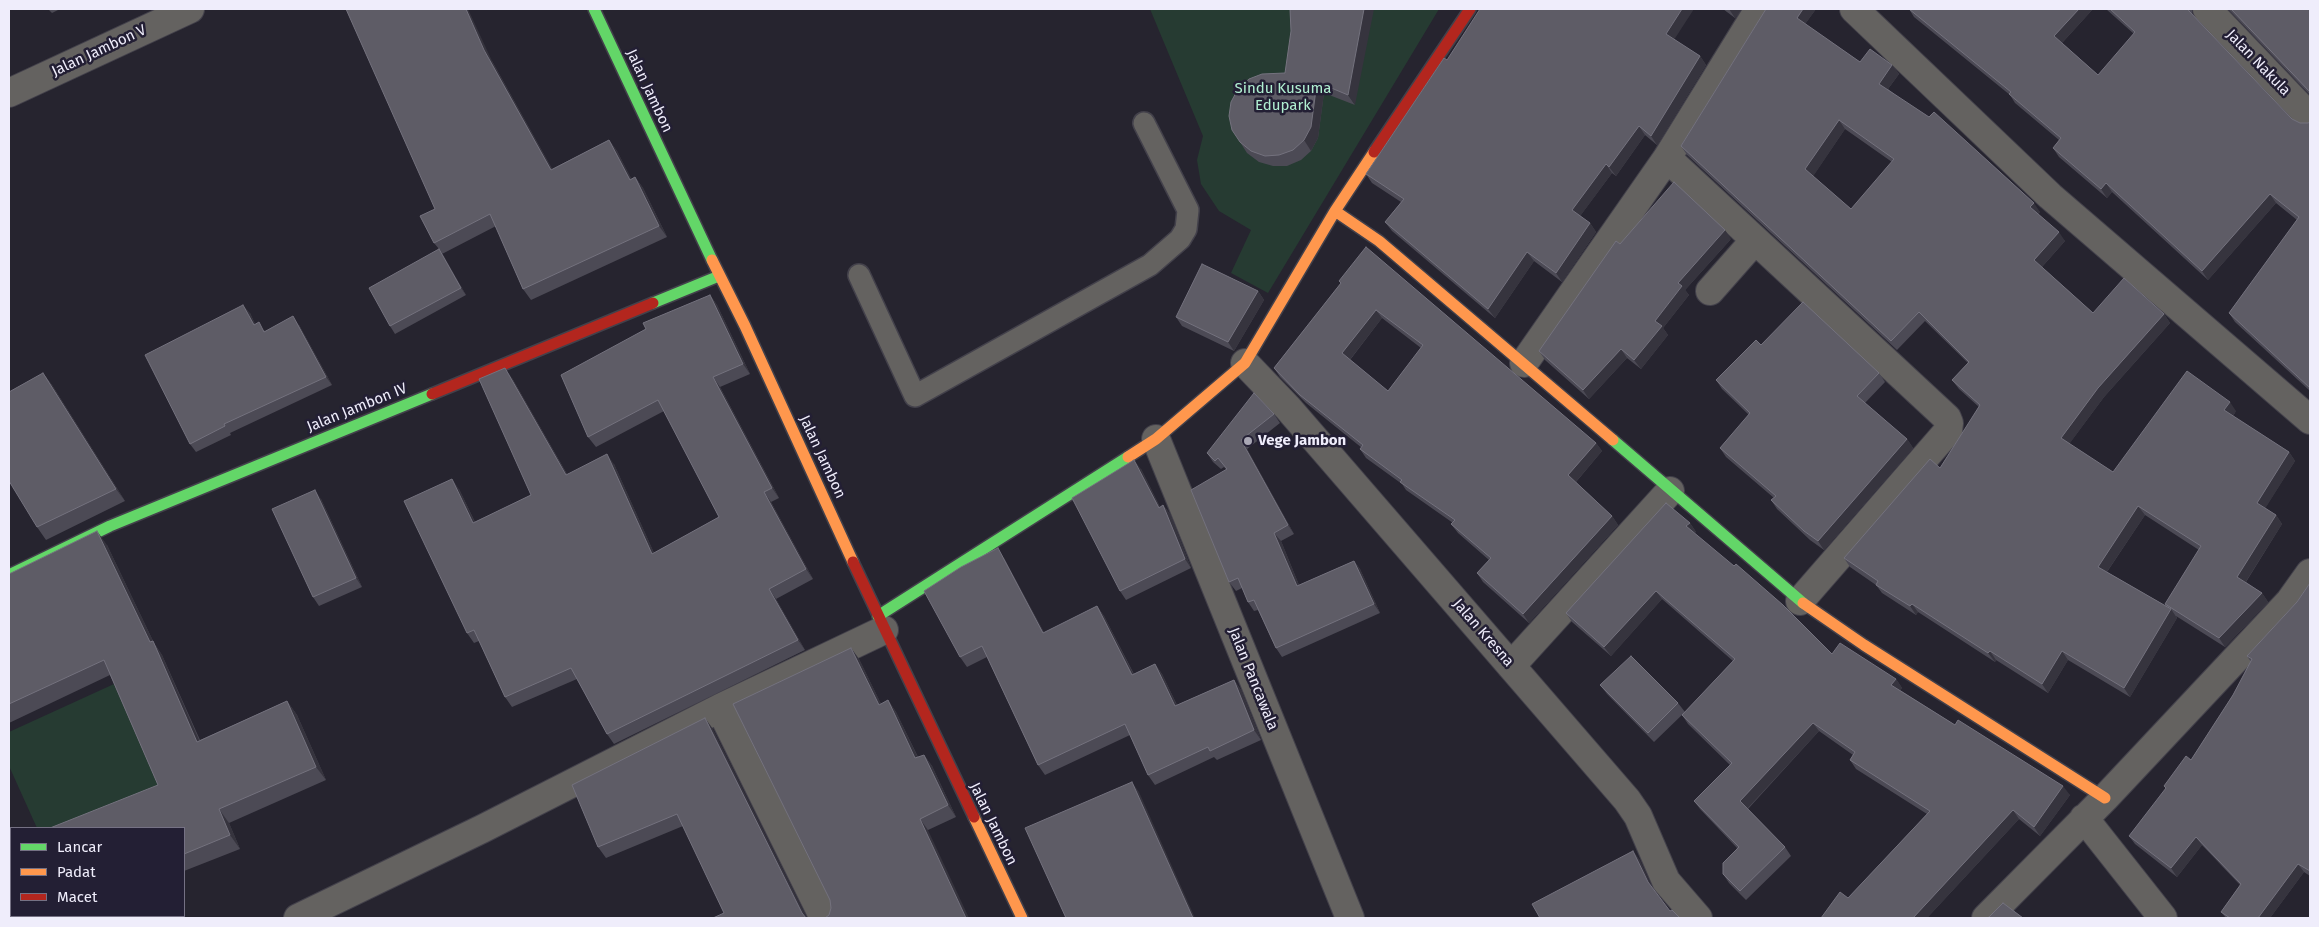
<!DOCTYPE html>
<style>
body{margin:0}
#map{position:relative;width:2319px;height:927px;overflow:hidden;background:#26242f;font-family:"Fira Sans",sans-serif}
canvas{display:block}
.frame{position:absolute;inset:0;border:10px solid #efedfb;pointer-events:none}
.legend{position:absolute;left:10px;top:827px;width:175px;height:90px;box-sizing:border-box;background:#231f34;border:1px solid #757184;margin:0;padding:6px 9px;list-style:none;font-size:15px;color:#efedfb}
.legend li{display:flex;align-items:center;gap:10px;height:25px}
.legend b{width:25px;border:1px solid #757184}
</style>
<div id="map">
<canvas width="2319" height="927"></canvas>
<div class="frame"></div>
<ul class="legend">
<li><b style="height:6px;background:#63d668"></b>Lancar</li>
<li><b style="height:6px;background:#ff974d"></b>Padat</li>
<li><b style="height:6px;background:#b3261e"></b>Macet</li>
</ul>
</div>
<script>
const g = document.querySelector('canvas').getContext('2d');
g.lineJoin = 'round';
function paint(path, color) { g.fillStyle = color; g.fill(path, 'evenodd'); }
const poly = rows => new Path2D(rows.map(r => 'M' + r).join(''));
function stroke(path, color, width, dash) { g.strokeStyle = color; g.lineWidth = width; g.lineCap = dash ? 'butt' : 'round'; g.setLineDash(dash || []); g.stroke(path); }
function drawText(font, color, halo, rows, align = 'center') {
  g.font = font + ' "Fira Sans",sans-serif'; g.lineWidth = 5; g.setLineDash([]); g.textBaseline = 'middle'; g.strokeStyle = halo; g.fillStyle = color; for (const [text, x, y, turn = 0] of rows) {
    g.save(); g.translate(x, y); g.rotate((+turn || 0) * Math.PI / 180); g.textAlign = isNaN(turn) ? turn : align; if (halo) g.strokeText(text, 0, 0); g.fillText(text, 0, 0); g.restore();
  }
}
paint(poly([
 [1150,9,1439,9,1268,293,1231,273,1251,230,1219,211,1201,184,1197,160,1203,136],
 [114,684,164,793,84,828,37,828,9,766,9,732]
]), '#263b32');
const lane = poly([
 [859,275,915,396,1150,265,1180,239,1186,229,1188,210,1144,123]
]);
const street = poly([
 [1854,9,2050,196,2310,420],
 [2207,9,2310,117],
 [9,93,190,9],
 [1667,158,1947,418,1949,423,1948,431,1800,601],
 [1710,291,1755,240],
 [1245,363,1288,408,1627,800,1638,816,1666,881,1698,918],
 [1524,363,1667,158,1759,9],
 [1156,439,1350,918],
 [1511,666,1670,491],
 [720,708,824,918],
 [2084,818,2163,918],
 [298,918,482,829,720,708,884,630],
 [1986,918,2105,798,2290,601,2310,573]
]);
const fast = poly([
 [594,9,712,260],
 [653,303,719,276],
 [1613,440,1803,603],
 [9,575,110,526,432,394],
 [878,616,1128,457]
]);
const slow = poly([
 [1335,211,1379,241,1613,440],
 [712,260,745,326,853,562],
 [1128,457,1156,439,1245,363,1335,211,1374,152],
 [1803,603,1864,645,2105,798],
 [974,817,1022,918]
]);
const jam = poly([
 [1374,152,1470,9],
 [432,394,653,303],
 [853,562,974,817]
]);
stroke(lane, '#43414b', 24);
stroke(street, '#43414b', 30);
stroke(fast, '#43414b', 14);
stroke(slow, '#43414b', 14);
stroke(jam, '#43414b', 14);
stroke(lane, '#646260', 21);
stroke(street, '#646260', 28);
stroke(fast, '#63d668', 11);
stroke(slow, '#ff974d', 11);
stroke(jam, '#b3261e', 11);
paint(poly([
 [48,9,60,9,52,13],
 [1290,9,1355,105,1324,93,1318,138,1311,151,1301,160,1287,166,1273,166,1259,162,1247,153,1240,142,1285,73,1291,31],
 [1723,9,1742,9,1735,18],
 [1766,9,1816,9,1805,24,1860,62,1892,65,1899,74,1888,89,2040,212,2038,214,2065,241,2042,267,2093,313,2164,314,2170,323,2104,397,2069,444,2113,472,2236,411,2233,416,2289,452,2295,461,2265,508,2276,515,2282,524,2246,582,2262,593,2268,602,2225,647,2176,616,2177,618,2130,697,2068,660,2048,693,1996,660,1995,662,1918,612,1916,615,1882,593,1876,585,1850,567,1844,558,1940,468,1979,407,1959,389,1952,380,1968,363,1925,321,1897,350,1687,155,1681,146],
 [1845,129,1892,162,1851,209,1813,176],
 [2145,515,2199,550,2165,604,2166,606,2107,572],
 [1909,9,2093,9,2062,43,2098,75,2134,34,2106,9,2192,9,2192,12,2193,15,2292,119,2300,123,2308,123,2310,122,2310,391,2235,322,2229,313,2297,220,2276,203,2208,280,2112,192,2107,198,2059,157,2053,148,2059,140,2015,103,2010,95,1914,17],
 [2228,9,2310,9,2310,95],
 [1674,40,1700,56,1706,65,1657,145,1645,135,1616,176,1612,173,1580,216,1590,223,1596,232,1562,282,1534,261,1495,318,1392,231,1385,222,1401,202,1372,183,1366,174,1447,60],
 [492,61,552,169,609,140,617,151,631,179,635,177,643,188,667,237,531,300,523,289,496,226,442,254,466,295,395,334,390,326,439,249,434,243,435,209],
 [1731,239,1685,290,1689,295,1663,328,1668,335,1641,369,1627,358,1589,399,1545,360,1539,351],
 [1339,281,1596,443,1602,451,1576,482,1612,516,1618,525,1529,623,1483,582,1477,573,1489,560,1458,533,1451,524,1453,523,1406,490,1402,484,1366,458,1360,449,1362,448,1306,403,1280,377,1274,368,1341,283],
 [1382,318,1421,348,1388,391,1350,360],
 [1258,291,1264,300,1234,351,1182,326,1176,317],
 [710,295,717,305,750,374,720,387,779,498,771,502,813,579,776,599,805,650,614,744,607,734,577,679,512,707,505,697,479,641,474,643,467,633,459,489,475,522,531,495,512,378,567,474,614,464,654,553,719,517,664,411,596,447,588,437],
 [250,313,255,324,265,331,299,325,332,385,230,433,231,435,196,452,190,444],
 [1761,345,1879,373,1885,382,1865,403,1907,439,1913,448,1824,550,1810,540,1777,509,1771,500,1774,498,1726,457,1720,448,1749,415,1722,389,1716,380],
 [43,373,52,385,125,501,46,540,37,527],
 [1274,414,1280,423,1247,449,1294,534,1281,541,1299,585,1354,561,1360,569,1380,613,1282,657,1276,648,1258,610,1254,611,1248,602,1242,588,1236,591,1229,582,1227,470,1224,467,1221,469,1213,462,1207,453],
 [1141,469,1160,507,1163,505,1170,514,1191,568,1126,600,1120,591],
 [321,499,362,587,319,606,313,597],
 [1690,523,1696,532,1694,533,1832,654,1896,679,1902,688,1900,690,1955,725,2070,795,2040,836,2019,819,1927,918,1821,918,1848,898,1927,814,1856,769,1850,760,1853,755,1819,731,1748,809,1785,847,1791,856,1746,900,1729,883,1723,874,1737,848,1700,809,1694,801,1730,765,1688,724,1682,715,1684,713,1654,742,1607,694,1600,685,1678,703,1685,712,1733,661,1662,599,1611,656,1572,622,1566,613],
 [107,545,154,643,162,655,200,740,287,701,297,715,326,780,229,823,240,849,184,871,184,828,158,785,110,675,9,723,9,574],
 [1004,558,1044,633,1097,606,1104,616,1134,674,1155,664,1162,674,1177,705,1234,680,1241,690,1261,740,1217,760,1214,757,1155,785,1148,775,1130,735,1045,775,1038,765,987,657,967,667,960,657],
 [2310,583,2310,876,2304,872,2270,918,2226,918,2221,912,2240,885,2202,845,2177,877,2135,844,2129,836,2166,789,2164,786,2191,760,2233,695,2251,662,2247,656,2297,602],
 [851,648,859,659,881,704,888,700,896,712,918,757,924,755,932,766,956,817,928,830,829,915,831,908],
 [713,729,724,913,683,826,606,858,598,847],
 [52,916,72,916,66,918,53,918]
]), '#4c4a55');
paint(poly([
 [466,9,468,9,492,61,559,181,551,170,484,50],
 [1364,9,1374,9,1355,105,1348,95],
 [1682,9,1694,9,1672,43,1666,34],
 [1729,9,1742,9,1735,18],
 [1803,9,1816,9,1803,27,1797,18],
 [2079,9,2093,9,2060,45,2054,36],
 [1700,56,1706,65,1657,145,1651,136],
 [1892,65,1899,74,1885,93,1879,84],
 [1317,82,1324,93,1318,138,1311,151,1304,140],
 [1839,120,1845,129,1812,178,1805,169],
 [1639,126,1645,135,1616,176,1609,167],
 [609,140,617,151,638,191,630,180],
 [1606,164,1612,173,1578,219,1572,210],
 [635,177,643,188,667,237,659,226],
 [2106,183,2112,192,2107,198,2101,189],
 [2270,194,2276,203,2208,280,2202,271],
 [2034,203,2040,212,2037,216,2030,207],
 [1590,223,1596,232,1562,282,1556,273],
 [1725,230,1731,239,1685,290,1689,295,1663,328,1668,335,1641,369,1634,360,1655,321,1678,283],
 [2059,232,2065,241,2040,269,2034,260],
 [439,249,444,256,466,295,461,288],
 [1527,252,1534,261,1495,318,1488,309],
 [1258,291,1264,300,1234,351,1228,342],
 [710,295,717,305,750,374,743,364],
 [243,305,250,313,260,334,254,325],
 [1376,310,1382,318,1348,362,1342,353],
 [2164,314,2170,323,2104,397,2067,447,2061,438,2098,388],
 [293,316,299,325,332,385,326,377],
 [1621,349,1627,358,1589,399,1583,390],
 [505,368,512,378,573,485,566,475],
 [43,373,52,385,125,501,116,489],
 [713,377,720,387,779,498,772,488],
 [2230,402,2236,411,2231,419,2224,410],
 [1907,439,1913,448,1824,550,1818,541],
 [1241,440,1247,449,1294,534,1288,525],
 [1596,443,1602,451,1574,484,1568,475],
 [2289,452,2295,461,2263,512,2257,503],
 [607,454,614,464,659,564,652,554],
 [1134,460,1141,469,1165,517,1159,508],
 [452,479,459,489,480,533,473,523],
 [315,490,321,499,362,587,356,578],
 [764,492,771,502,813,579,806,569],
 [1163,505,1170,514,1191,568,1185,559],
 [2138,506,2145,515,2104,576,2098,567],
 [2276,515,2282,524,2243,586,2237,577],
 [1612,516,1618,525,1529,623,1523,614],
 [1690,523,1696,532,1692,535,1686,526],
 [97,531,107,545,154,643,162,655,206,756,197,742,150,642],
 [1274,533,1281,541,1303,595,1297,586],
 [998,548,1004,558,1050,643,1043,633],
 [1354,561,1360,569,1380,613,1374,604],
 [769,589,776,599,805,650,798,640],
 [1656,591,1662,599,1611,656,1604,647],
 [2262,593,2268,602,2225,647,2219,638],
 [1912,604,1918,612,1916,615,1910,606],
 [1097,606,1104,616,1139,685,1132,675],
 [2171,609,2177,618,2130,697,2124,688],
 [851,648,859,659,887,716,879,705],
 [1990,651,1996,660,1995,662,1988,653],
 [2062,651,2068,660,2048,693,2042,684],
 [1155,664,1162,674,1182,716,1175,706],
 [1896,679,1902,688,1898,694,1891,685],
 [1234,680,1241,690,1261,740,1254,730],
 [888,700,896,712,924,770,915,758],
 [287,701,297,715,326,780,316,767],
 [705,718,713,729,807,918,805,918,802,913],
 [1813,723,1819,731,1746,810,1740,801],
 [924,755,932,766,956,817,948,805],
 [1132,782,1139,792,1195,918,1193,918],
 [2063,786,2070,795,2040,836,2034,827],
 [219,809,229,823,240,849,230,835],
 [2013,810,2019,819,1927,918,1913,918],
 [920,819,928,830,969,918,966,918],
 [2196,837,2202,845,2177,877,2171,868],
 [1633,851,1640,860,1654,891,1648,882],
 [2298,864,2304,872,2270,918,2258,918]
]), '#36343e');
const building = poly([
 [346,9,466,9,484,50,551,170,609,140,630,180,635,177,659,226,523,289,490,214,434,243,420,216,435,209,346,9],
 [1290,9,1364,9,1348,95,1317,82,1311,127,1304,140,1293,150,1279,155,1265,156,1251,151,1240,142,1232,130,1229,116,1231,102,1238,89,1249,79,1262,74,1285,73,1291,31,1290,9],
 [1480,9,1682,9,1666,34,1700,56,1651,136,1639,126,1609,167,1606,164,1572,210,1590,223,1556,273,1527,252,1488,309,1385,222,1404,199,1366,174,1444,58,1447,60,1480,9],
 [1766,9,1803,9,1797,18,1860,62,1870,49,1892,65,1879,84,1929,117,1934,112,2034,203,2030,207,2059,232,2034,260,2093,313,2124,278,2164,314,2098,388,2061,438,2113,472,2187,371,2230,402,2224,410,2289,452,2257,503,2276,515,2237,577,2262,593,2219,638,2165,604,2201,546,2138,506,2098,567,2171,609,2124,688,2062,651,2042,684,1990,651,1988,653,1912,604,1910,606,1876,585,1878,581,1844,558,1930,459,1940,468,1980,405,1952,380,1969,362,1919,312,1891,341,1681,146,1766,9],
 [1839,120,1894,159,1851,209,1805,169,1839,120],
 [1909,9,2079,9,2054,36,2098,75,2135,32,2110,9,2188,9,2189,11,2292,119,2300,123,2308,123,2310,122,2310,388,2229,313,2299,217,2270,194,2202,271,2106,183,2101,189,2053,148,2061,138,2009,94,2011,92,1909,9],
 [2231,9,2310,9,2310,92,2231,9],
 [1674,182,1725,230,1678,283,1682,286,1655,321,1662,326,1634,360,1621,349,1583,390,1539,351,1616,241,1620,244,1674,182],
 [1366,247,1596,443,1568,475,1612,516,1523,614,1477,573,1491,558,1451,524,1455,520,1400,482,1402,480,1360,449,1363,445,1300,395,1274,368,1341,283,1339,281,1366,247],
 [1376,310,1423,345,1388,391,1342,353,1376,310],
 [439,249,461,288,390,326,369,288,439,249],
 [1202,264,1258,291,1228,342,1176,317,1202,264],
 [710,295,743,364,713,377,772,488,764,492,806,569,769,589,798,640,607,734,571,668,505,697,474,630,467,633,404,501,452,479,473,523,531,495,479,379,505,368,566,475,607,454,652,554,719,517,658,400,588,437,561,375,646,329,643,323,710,295],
 [1803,302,1879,373,1857,396,1907,439,1818,541,1804,531,1771,500,1776,496,1720,448,1750,413,1716,380,1756,340,1761,345,1803,302],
 [243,305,254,325,259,322,264,332,293,316,326,377,224,424,225,426,190,444,145,355,243,305],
 [43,373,116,489,37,527,9,481,9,392,43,373],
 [1254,393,1274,414,1241,440,1288,525,1274,533,1297,586,1354,561,1374,604,1276,648,1254,600,1248,602,1238,578,1229,582,1191,490,1227,469,1218,458,1215,461,1207,453,1254,393],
 [1134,460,1159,508,1163,505,1185,559,1120,591,1072,498,1134,460],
 [315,490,356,578,313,597,272,509,315,490],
 [1666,503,1690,523,1686,526,1734,566,1736,564,1783,605,1832,654,1840,643,1896,679,1891,685,1955,725,1958,720,2063,786,2034,827,2013,810,1913,918,1821,918,1840,892,1848,898,1930,811,1850,760,1855,752,1813,723,1740,801,1785,847,1740,891,1723,874,1723,863,1739,847,1694,801,1732,763,1682,715,1735,659,1656,591,1604,647,1566,613,1666,503],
 [97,531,150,642,153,641,197,742,287,701,316,767,219,809,230,835,184,854,184,828,50,828,158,785,104,660,9,704,9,574,97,531],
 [998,548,1043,633,1097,606,1132,675,1155,664,1175,706,1234,680,1254,730,1210,751,1208,747,1148,775,1125,724,1038,765,982,646,960,657,924,591,961,567,998,548],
 [2310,583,2310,871,2298,864,2258,918,2230,918,2221,912,2241,884,2196,837,2171,868,2129,836,2166,788,2164,786,2186,756,2191,760,2233,695,2252,659,2247,656,2297,602,2310,583],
 [851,648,879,705,888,700,915,758,924,755,948,805,920,819,966,918,825,918,829,915,831,908,830,900,733,704,851,648],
 [1631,656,1678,703,1648,733,1600,685,1631,656],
 [705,718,802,913,806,918,713,918,724,913,677,814,598,847,572,785,705,718],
 [1132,782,1193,918,1066,918,1025,828,1132,782],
 [1633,851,1648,882,1670,911,1672,910,1680,918,1540,918,1532,904,1633,851],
 [2003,903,2023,918,1987,918,1989,917,2003,903]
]);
paint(building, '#5e5c66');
stroke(building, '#74727e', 1);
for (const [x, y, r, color] of [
 [1248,441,5,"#a9a7b4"]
]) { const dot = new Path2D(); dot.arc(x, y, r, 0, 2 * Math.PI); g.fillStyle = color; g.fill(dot); stroke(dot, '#231f34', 2); }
drawText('15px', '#efedfb', '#231f34', [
 ["Jalan Jambon V",99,51,-25],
 ["Jalan Nakula",2258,63,46],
 ["Jalan Jambon",649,91,65],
 ["Jalan Jambon IV",357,408,-22],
 ["Jalan Jambon",822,457,65],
 ["Jalan Kresna",1483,633,49],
 ["Jalan Pancawala",1253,679,68],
 ["Jalan Jambon",993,824,64]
]);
drawText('15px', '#b0efd1', '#231f34', [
 ["Sindu Kusuma",1283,89],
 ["Edupark",1283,106]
]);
drawText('bold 15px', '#efedfb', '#231f34', [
 ["Vege Jambon",1258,441]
], 'left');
</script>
